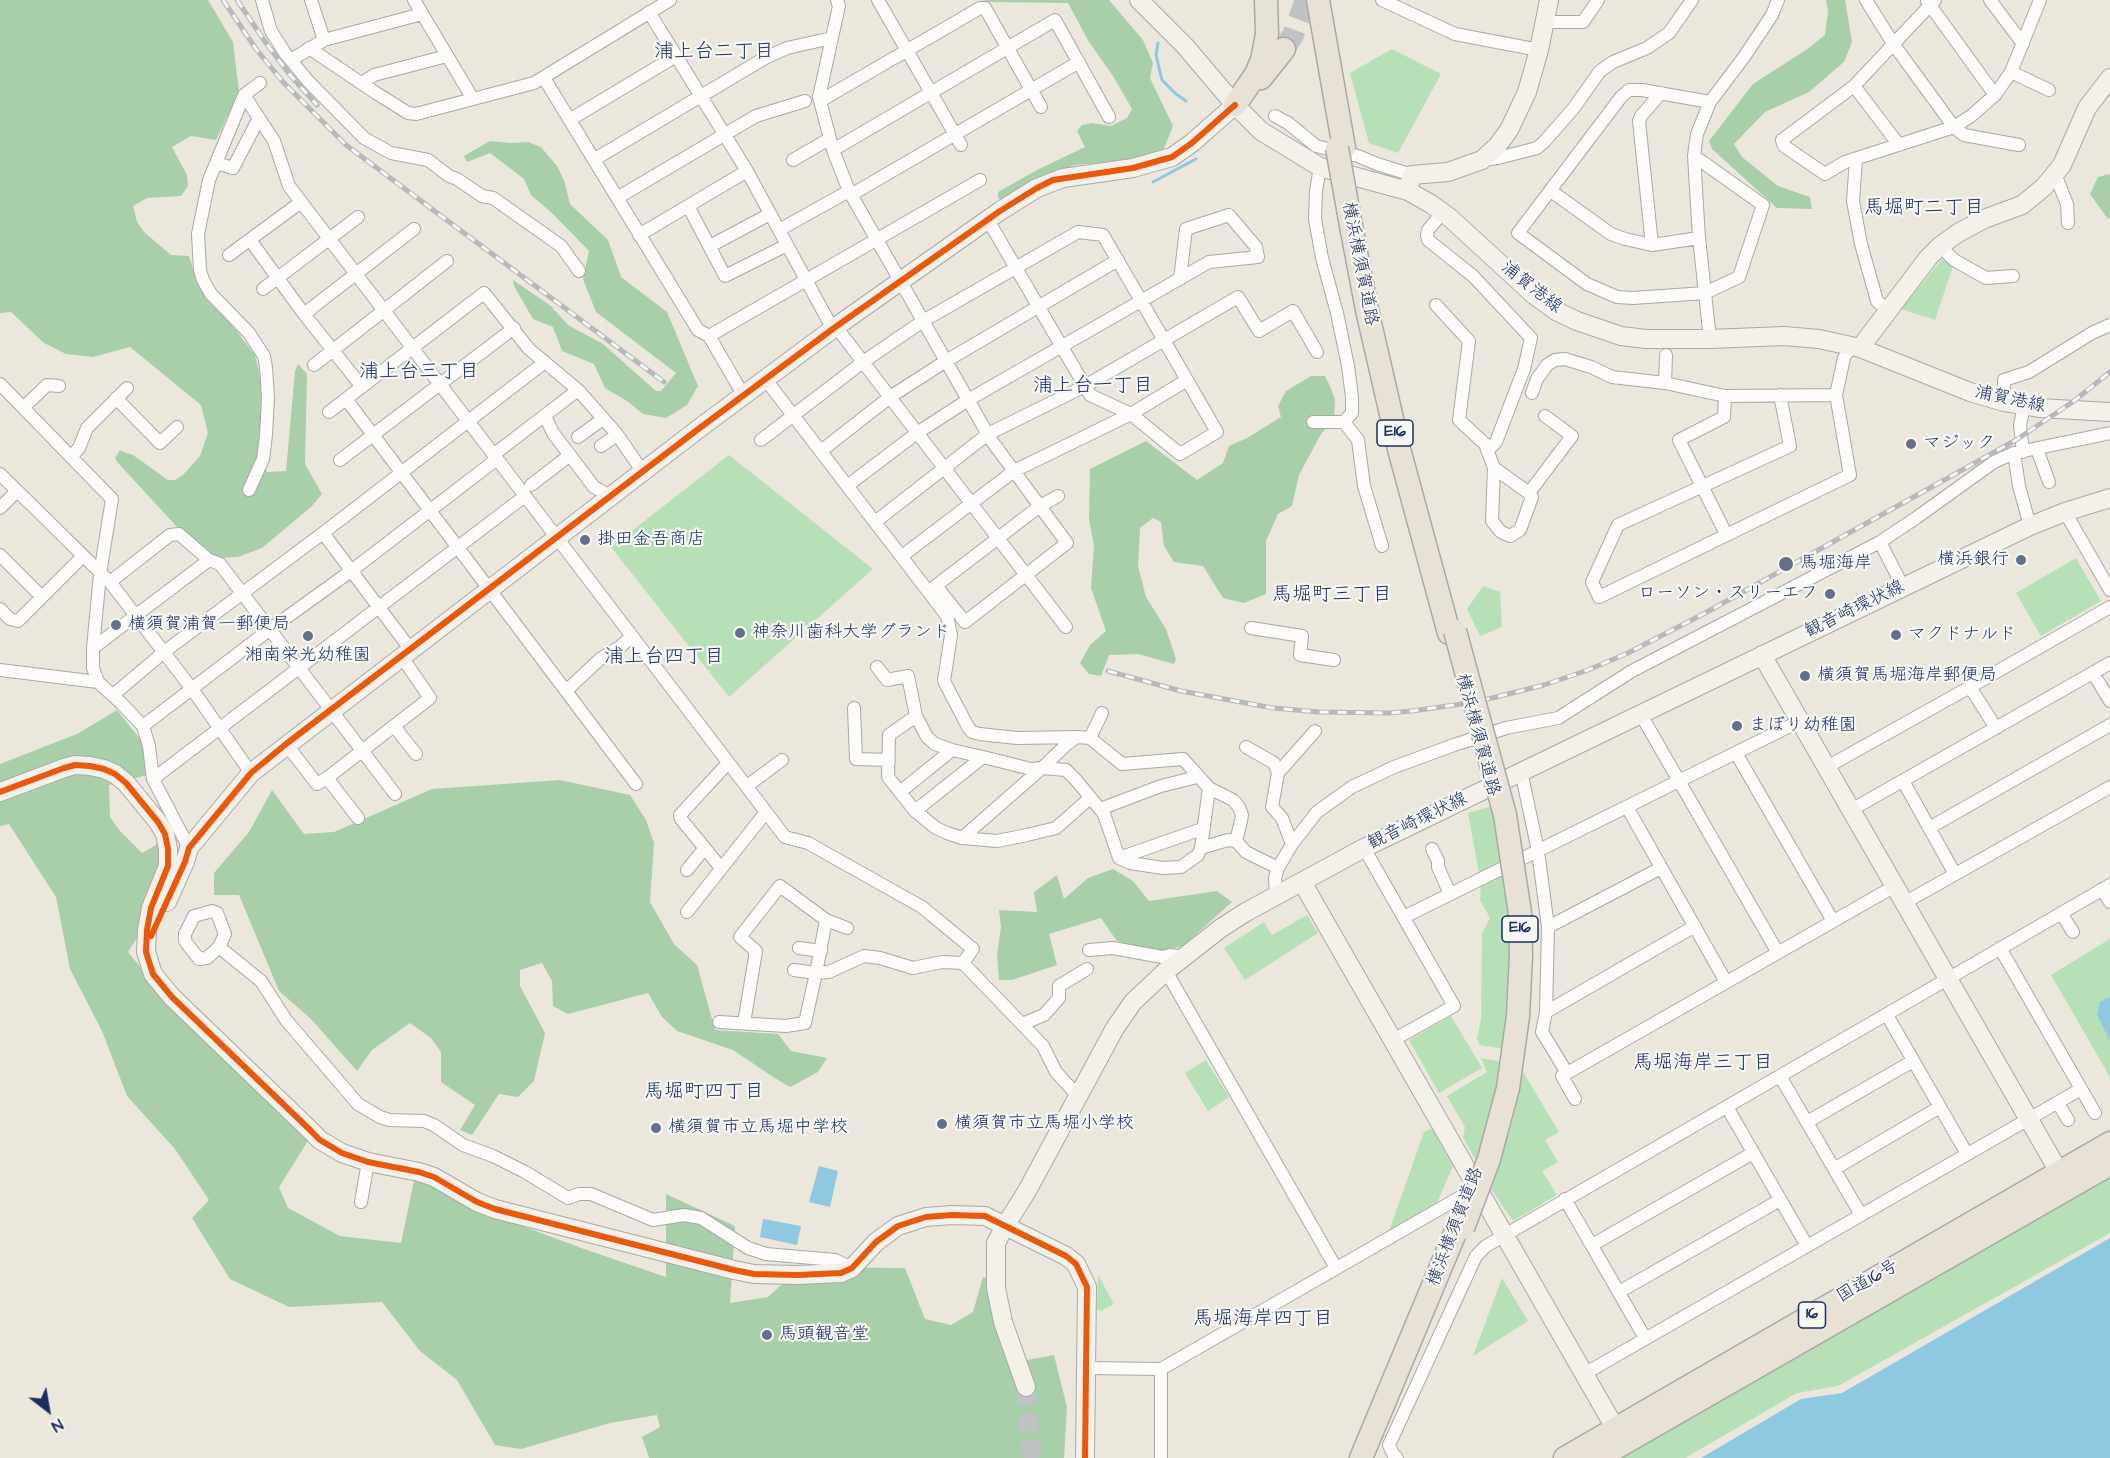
<!DOCTYPE html>
<meta charset="utf-8">
<style>
body{margin:0}
#map{position:relative;width:2110px;height:1458px;overflow:hidden;background:#ebe7dc;font-family:"Architects Daughter",sans-serif}
canvas{display:block}
.north{position:absolute;left:18px;top:1380px;width:60px;height:60px;-webkit-text-stroke:4px #f6f6f2;paint-order:stroke;rotate:149deg;font-size:16px;font-weight:700;line-height:24px;text-align:center;color:#1b2f5e}
.north::after{content:'';display:block;margin:auto;width:21px;height:27px;background:#1b2f5e;clip-path:polygon(50% 0,100% 100%,50% 72%,0 100%)}
</style>
<div id="map">
<canvas width="2110" height="1458"></canvas>
<div class="north">N</div>
</div>
<script>
const g = document.querySelector('canvas').getContext('2d');
g.lineJoin = 'round';
function paint(path, color) { g.fillStyle = color; g.fill(path, 'evenodd'); }
const poly = rows => new Path2D(rows.map(r => 'M' + r).join(''));
function stroke(path, color, width, dash) { g.strokeStyle = color; g.lineWidth = width; g.lineCap = dash ? 'butt' : 'round'; g.setLineDash(dash || []); g.stroke(path); }
function drawText(font, color, halo, rows, align = 'center') {
  g.font = font + ' "Architects Daughter","Klee One",sans-serif'; g.lineWidth = 4.5; g.setLineDash([]); g.textBaseline = 'middle'; g.strokeStyle = halo; g.fillStyle = color; for (const [text, x, y, turn = 0] of rows) {
    g.save(); g.translate(x, y); g.rotate((+turn || 0) * Math.PI / 180); g.textAlign = isNaN(turn) ? turn : align; if (halo) g.strokeText(text, 0, 0); g.fillText(text, 0, 0); g.restore();
  }
}
paint(poly([
 [1392,49,1441,74,1398,153,1369,143,1350,73],
 [1942,259,1953,266,1935,320,1901,309],
 [729,455,873,569,729,697,611,547],
 [2076,558,2101,601,2041,636,2016,593],
 [1483,586,1500,592,1502,627,1480,636,1467,609],
 [1513,800,1523,850,1479,873,1468,813],
 [1523,866,1525,867,1529,926,1523,1052,1480,1045,1477,1039,1481,1018,1482,934,1490,918,1480,900,1481,885],
 [1307,915,1318,933,1245,980,1224,948,1264,922,1272,935],
 [2110,939,2110,1077,2051,975],
 [1451,1016,1482,1068,1439,1093,1409,1040],
 [1481,1058,1521,1065,1489,1184,1463,1137,1465,1127,1447,1096,1487,1072],
 [1206,1060,1229,1097,1208,1111,1185,1073],
 [1523,1072,1559,1132,1545,1140,1558,1162,1542,1171,1557,1195,1513,1221,1491,1189,1513,1119],
 [1432,1128,1453,1166,1436,1205,1388,1234,1424,1132],
 [2110,1177,2110,1233,1838,1386,1797,1393,1685,1458,1620,1458],
 [1098,1275,1113,1302,1112,1305,1101,1311,1097,1309],
 [1502,1278,1528,1321,1473,1356]
]), '#b7e0b7');
paint(poly([
 [0,0,208,0,233,42,239,92,216,140,191,136,172,147,187,175,188,186,181,196,147,198,133,206,137,222,144,232,171,255,189,256,200,289,225,316,255,355,261,381,260,462,267,472,286,471,295,371,298,364,307,374,305,464,322,494,311,507,262,548,238,557,217,558,178,528,118,463,115,458,120,450,124,452,133,455,168,480,175,480,183,475,200,456,208,433,201,405,130,347,93,357,66,354,44,343,11,312,0,313],
 [982,0,1109,0,1143,40,1153,63,1150,78,1173,126,1163,151,1135,160,1075,165,1051,174,1004,201,998,198,998,192,1037,170,1085,147,1077,131,1082,125,1092,123,1111,126,1127,118,1132,109,1113,76,1089,42,1068,3,989,2],
 [1826,0,1845,0,1852,42,1844,62,1809,92,1765,112,1734,144,1742,157,1778,186,1810,197,1812,209,1777,208,1712,149,1709,141,1753,84,1806,50,1825,35,1828,11],
 [490,141,511,143,528,142,541,147,557,166,564,180,570,204,608,240,621,277,667,312,698,386,687,405,666,418,643,414,627,401,605,388,594,364,562,351,553,327,533,319,514,286,513,280,551,306,568,325,603,344,656,391,661,391,676,373,596,312,583,279,589,251,553,214,531,195,524,179,490,153,467,162,464,156],
 [2110,174,2110,217,2108,219,2090,194,2098,177],
 [1311,376,1325,376,1330,386,1335,400,1334,420,1321,434,1299,475,1292,506,1278,514,1266,541,1266,594,1244,603,1223,598,1203,566,1174,562,1164,546,1161,522,1153,518,1140,528,1138,566,1146,597,1166,629,1176,659,1174,664,1138,654,1109,655,1101,676,1089,674,1080,663,1090,645,1106,631,1091,588,1094,545,1089,520,1090,469,1146,441,1197,480,1223,463,1229,446,1247,438,1281,417,1278,406,1286,391],
 [117,710,141,740,151,774,109,785,110,817,120,831,142,853,165,840,157,870,163,897,128,952,174,1009,308,1141,279,1187,288,1208,340,1236,401,1243,415,1176,479,1210,584,1249,666,1277,666,1194,735,1226,730,1303,768,1297,801,1267,905,1268,925,1319,951,1325,973,1312,983,1277,1000,1285,1005,1323,1027,1360,1054,1355,1067,1407,1064,1458,649,1458,642,1437,660,1427,657,1415,610,1423,521,1449,495,1445,457,1380,420,1351,382,1302,289,1307,230,1279,192,1218,209,1200,175,1149,127,1096,102,1031,70,969,56,897,9,824,0,826,0,764,77,734],
 [560,780,630,795,646,820,654,843,650,902,674,944,697,965,715,1030,778,1034,791,1051,827,1058,818,1072,790,1087,773,1077,733,1050,677,1031,662,1017,648,993,568,1014,553,1006,552,981,542,963,520,970,520,986,545,1033,534,1081,518,1097,499,1094,472,1135,460,1130,475,1105,441,1082,441,1052,431,1038,410,1023,372,1050,357,1071,311,1019,279,991,239,895,214,895,214,873,249,832,272,790,304,834,334,832,432,789],
 [1113,869,1133,881,1149,901,1217,891,1232,902,1183,946,1147,955,1116,940,1101,918,1049,934,1057,965,1012,980,999,980,997,955,1001,927,999,910,1037,912,1034,892,1057,875,1064,899,1088,878]
]), '#a8cfaa');
paint(poly([
 [2110,997,2110,1040,2097,1015,2100,1002],
 [819,1166,838,1171,830,1207,809,1202],
 [763,1219,801,1226,797,1245,760,1237],
 [2110,1238,2110,1458,1701,1458,1801,1399,1842,1393]
]), '#8ec8e1');
stroke(poly([
 [1158,43,1156,55,1162,80,1176,94,1186,101],
 [1153,182,1196,159]
]), '#8ec8e1', 3);
stroke(poly([
 [1026,1387,1032,1458]
]), '#c1c2c3', 18, [18, 9]);
stroke(poly([
 [1284,49,1293,35,1306,0]
]), '#c1c2c3', 22, [22, 11]);
const street = poly([
 [262,0,271,31,285,53,308,81,364,138,391,153,428,160,449,176,457,179,482,196,493,198,561,246,579,271],
 [311,0,324,40],
 [414,0,473,99],
 [837,0,839,6,819,97,833,150,849,191,991,440,1067,543,965,622,936,586],
 [878,0,961,145],
 [1382,0,1455,34,1539,50],
 [1866,0,1894,45,1954,127,1964,135,2019,145],
 [1935,0,1854,86,1782,140,1784,146,1825,174,1845,162,1954,127,1971,116,1995,95,2011,72,2040,0],
 [1990,0,2023,44],
 [1927,1,1995,95],
 [649,12,747,171,830,324,840,332,1066,627],
 [1545,22,1583,22,1598,0],
 [309,48,376,93,408,113,416,114,534,83,670,0],
 [291,60,324,40,422,14],
 [2011,72,2049,90],
 [544,78,698,330,709,336,744,396],
 [362,83,374,75,447,56],
 [1854,86,1899,145],
 [244,95,274,141,289,186,785,837,808,843,922,907,973,949,963,963,1043,1046,1056,1072,1078,1096],
 [820,101,980,8,985,8,1041,107],
 [1275,116,1288,123,1316,146,1358,156,1377,164,1412,175],
 [571,119,676,56],
 [833,150,1055,20,1109,117],
 [1694,156,1763,205,1739,277,1705,293,1633,298,1617,297,1587,284,1518,233,1621,97,1629,90,1642,90,1710,102],
 [595,159,765,58,787,48,832,38],
 [1856,159,1853,201,1861,244,1877,301,1888,311],
 [793,160,829,139],
 [1482,160,1498,158,1537,148,1544,142,1573,109,1600,71,1613,62,1647,48,1669,33,1692,0],
 [216,163,233,168,259,118],
 [2055,174,2067,204,2068,223],
 [1551,191,1611,234,1625,239,1652,245,1699,238],
 [617,198,756,116,805,101],
 [688,206,725,276,787,245],
 [1443,212,1428,230,1427,235,1428,240,1473,276,1531,338,1524,369,1496,442,1488,450],
 [988,220,1090,395,1131,414,1180,454,1217,432,1187,380],
 [779,230,849,191,856,192,1079,62],
 [639,235,747,171],
 [250,240,304,314,362,387],
 [1652,245,1639,121,1641,116,1661,93],
 [710,246,770,214],
 [1940,246,1954,260,1986,278,2013,276],
 [229,255,301,202],
 [263,289,358,217],
 [1436,305,1469,341,1459,420,1485,444,1494,468,1529,493,1572,436,1545,416],
 [304,314,414,229],
 [709,336,980,180],
 [1710,339,1699,238,1694,156,1697,134,1710,102,1744,57,1772,15,1778,0],
 [314,365,447,261],
 [766,380,947,616,951,635,944,681,968,727,972,732,980,734,1017,738,1076,737],
 [1665,383,1666,355],
 [0,384,112,499,100,574,93,648,93,668,98,682,121,703,143,726,149,746,153,779,189,848],
 [1532,393,1537,379,1547,365,1555,360,1565,359,1591,367,1612,377,1665,383,1725,396,1836,395],
 [1780,395,1790,446,1618,525,1592,582,1599,597,1850,475,1836,395,1844,358,1851,345],
 [1725,396,1724,417,1679,440,1726,534],
 [116,398,160,443,177,427],
 [346,399,636,784],
 [2004,402,2004,380,2029,372,2092,333,2110,325],
 [24,407,47,385,59,386],
 [329,412,484,293,529,349,578,390,616,433,643,472],
 [545,416,553,433,594,487,610,496],
 [1313,422,1344,422,1352,413,1352,397,1348,366,1337,313,1322,258,1315,219,1316,191,1320,167],
 [1344,422,1358,440,1364,486,1382,546],
 [578,437,603,419],
 [761,440,863,362,923,321,1078,232,1103,235,1187,380,1131,414,1014,471,902,556],
 [601,446,617,435],
 [2037,449,2049,482],
 [821,451,890,397,946,361,1118,260],
 [2023,452,2020,425,2024,406],
 [2014,453,2019,486,2030,526],
 [493,455,578,390],
 [72,456,79,448,87,428,127,388],
 [340,460,514,328],
 [1494,468,1492,521,1501,532,1510,536,1520,530,1532,497,1529,493],
 [0,474,110,582,192,689,251,773],
 [531,485,570,455],
 [847,486,917,433,968,400,1209,262,1258,257,1256,247,1229,215,1186,229,1180,279],
 [249,490,263,459,266,435,268,398,266,367,264,356,249,333,211,294,203,280,200,270,198,234,209,180,244,95,260,83],
 [0,508,17,491],
 [2065,512,2110,590],
 [875,522,988,434,1085,386,1238,297,1259,331,1293,311,1317,352],
 [323,533,411,650],
 [1880,542,1903,587],
 [0,555,42,597,82,557],
 [110,582,170,535,179,534,209,560],
 [929,591,1040,506,1058,496],
 [0,609,10,619,18,621,42,597],
 [1251,628,1302,636,1300,655,1334,660],
 [93,648,209,560,220,564,395,794],
 [877,667,887,680,908,676,916,716,927,737,935,744,952,750,983,757],
 [0,670,98,682],
 [2093,673,2110,701],
 [567,690,600,659,620,647,632,636],
 [113,695,164,652,323,533,545,362],
 [854,708,856,759,889,760],
 [1640,713,1778,953],
 [916,716,889,735,888,777,915,811,936,828,947,833,962,838,997,841,1027,835,1056,828,1090,798],
 [143,726,269,630,351,571,497,459],
 [394,726,416,754],
 [1996,728,1970,687,2110,607],
 [1090,738,1102,713],
 [286,744,317,784,327,778,430,698,402,657],
 [1246,747,1274,763,1278,773],
 [1736,753,1833,921],
 [1827,767,1970,687],
 [1521,771,1538,851,1548,927,1546,1012,1542,1032,1567,1073],
 [327,778,358,818],
 [153,779,525,496],
 [1903,781,1955,874],
 [747,786,782,760],
 [1209,788,1233,800,1239,807,1242,815,1241,821,1236,841],
 [900,792,952,750],
 [1627,807,1726,982],
 [1100,809,1161,786,1197,777],
 [1851,810,2110,663],
 [915,811,983,757,1031,769,1042,768,1066,770,1076,780,1104,814,1119,858,1130,863,1163,868,1181,867,1198,855,1201,848,1209,788,1183,759,1122,764,1090,738,1077,737,1067,744,1042,768,962,838],
 [1929,828,2110,725],
 [1292,844,1282,818,1272,807,1278,773,1315,731],
 [1201,848,1228,840,1236,841,1246,852,1278,868],
 [1364,848,1454,1006,1393,1040],
 [1432,849,1438,861,1438,867,1450,894],
 [1119,858,1202,829],
 [721,868,681,819,680,815,728,763],
 [687,870,704,849],
 [2102,889,2110,902],
 [1276,896,1275,878,1278,868,1292,844,1317,812,1352,787,1394,767,1454,745,1506,728,1558,718,1632,671,1880,542,1916,518,1994,462,2014,453,2110,433],
 [1904,903,2110,787],
 [687,912,766,812],
 [2061,913,2073,932],
 [1404,917,1800,721],
 [826,920,847,928],
 [1548,927,1661,868],
 [219,947,207,958,199,959,185,941,185,934,194,916,212,911,217,913,225,934,219,947,261,981,286,1020,358,1104,380,1117,389,1120,424,1121,434,1125,463,1145,493,1156,525,1172,568,1198,579,1194,591,1194,653,1220,684,1215,701,1218,748,1248,766,1254,835,1260,852,1268],
 [799,948,821,951],
 [2000,948,2095,1113],
 [1089,950,1113,948,1162,957,1170,955,1183,957],
 [1166,971,1336,1268],
 [1546,1012,1695,926],
 [1887,1015,1967,1154],
 [719,1022,786,1026,805,1023,816,973,829,972,864,956,880,958,913,968,942,962,963,963],
 [744,1023,756,951,740,937,780,886,826,920,816,973,794,970],
 [1022,1024,1044,1015,1059,998,1059,986,1087,969],
 [1780,1076,1861,1215],
 [1575,1099,1562,1076,1895,886],
 [2058,1103,2068,1120],
 [1727,1107,1807,1246],
 [1807,1122,1913,1061],
 [1834,1169,1940,1107],
 [1565,1199,1645,1338],
 [361,1202,368,1162],
 [1592,1245,1753,1153],
 [1619,1292,1780,1200],
 [1086,1368,1161,1369,1476,1188],
 [1584,1374,2081,1089],
 [1161,1458,1161,1369],
 [1397,1458,1393,1454,1389,1445,1476,1256,1486,1246,2110,885]
]);
const secondary = poly([
 [1139,0,1185,46,1235,105,1261,131,1320,167,1408,191,1431,204,1449,217,1534,295,1556,311,1577,321,1621,336,1646,339,1710,339,1784,336,1819,339,1860,348,1970,392,2004,402,2039,408,2110,412],
 [1408,191,1412,175,1448,172,1482,160,1498,145,1509,130,1527,92,1539,50,1549,0],
 [1860,348,1928,258,1940,246,1958,233,1984,219,2022,205,2044,187,2062,165,2087,108,2110,78],
 [1762,655,2066,1184],
 [0,792,64,768,75,765,90,766,104,769,115,774,126,783,158,822,165,834,168,849,168,866,151,908,147,930,146,952,153,974,172,997,307,1127,320,1140,342,1153,368,1162,419,1172,434,1177,477,1202,495,1209,734,1270,754,1274,798,1275,841,1273,852,1268,876,1242,898,1226,926,1217,952,1215,985,1216,1066,1256,1076,1264,1087,1287,1085,1458],
 [1302,882,1622,1440],
 [167,902,185,862,189,848,251,773,697,430,834,328,1000,211,1037,188,1063,178,1133,168,1172,157,1192,143,1235,105],
 [1026,1387,1003,1322,996,1288,996,1243,1005,1226,1027,1191,1115,1028,1133,1002,1166,971,1221,928,1246,912,1364,848,2030,526,2065,512,2110,498]
]);
const highway = poly([
 [1318,0,1344,148],
 [1261,78,1284,49],
 [1235,105,1256,74,1262,60,1267,34,1266,0],
 [1352,231,1367,310,1399,449,1449,633],
 [1361,1458,1458,1226],
 [1565,1458,2110,1143],
 [1598,1458,2110,1164]
]);
stroke(street, '#a8a8a8', 14);
stroke(secondary, '#a8a8a8', 20);
stroke(highway, '#a8a8a8', 25);
stroke(street, '#fcfbfa', 12);
stroke(secondary, '#f4f1eb', 18);
stroke(highway, '#e8e2d6', 22);
const rail = poly([
 [223,0,256,49,283,82,346,145,664,382],
 [237,0,266,43,290,75,317,105],
 [1108,671,1181,691,1273,708,1319,712,1388,713,1412,711,1476,702,1544,685,1588,670,1628,653,1707,612,2016,440,2074,401,2110,372]
]);
stroke(rail, '#b6b8bc', 5);
stroke(rail, '#f6f6f2', 3, [9]);
const highwayBridge = poly([
 [1337,148,1352,231],
 [1455,631,1505,815,1520,913,1521,955,1518,1016,1508,1088,1489,1159,1463,1228]
]);
stroke(highwayBridge, '#a8a8a8', 25, []);
stroke(highwayBridge, '#e8e2d6', 22);
stroke(poly([
 [0,792,64,768,75,765,90,766,104,769,115,774,126,783,158,822,165,834,168,849,168,866,151,908,147,930,146,952,153,974,172,997,307,1127,320,1140,342,1153,368,1162,419,1172,434,1177,477,1202,495,1209,734,1270,754,1274,798,1275,841,1273,852,1268,876,1242,898,1226,926,1217,952,1215,985,1216,1066,1256,1076,1264,1087,1287,1085,1458],
 [151,936,185,862,189,848,251,773,286,744,697,430,834,328,1000,211,1037,188,1053,180,1133,168,1172,157,1192,143,1235,105]
]), '#e8590c', 6);
for (const [x, y, r, color] of [
 [1911,444,6,"#646f8a"],
 [585,540,6,"#646f8a"],
 [2021,560,6,"#646f8a"],
 [1786,564,8,"#646f8a"],
 [1830,594,6,"#646f8a"],
 [116,625,6,"#646f8a"],
 [740,633,6,"#646f8a"],
 [1896,635,6,"#646f8a"],
 [308,636,6,"#646f8a"],
 [1805,676,6,"#646f8a"],
 [1737,726,6,"#646f8a"],
 [942,1124,6,"#646f8a"],
 [656,1128,6,"#646f8a"],
 [767,1335,6,"#646f8a"]
]) { const dot = new Path2D(); dot.arc(x, y, r, 0, 2 * Math.PI); g.fillStyle = color; g.fill(dot); stroke(dot, '#f6f6f2', 2); }
for (const [x, y, w] of [
 [1395,433,36],
 [1520,929,36],
 [1812,1315,27]
]) { const box = new Path2D(); box.roundRect(x - w / 2, y - 13, w, 26, 4.5); g.fillStyle = '#f6f6f2'; g.fill(box); stroke(box, '#1b2f5e', 1.5); }
drawText('bold 16px', '#1b2f5e', null, [
 ["E16",1395,433],
 ["E16",1520,929],
 ["16",1812,1315]
]);
drawText('18px', '#1b2f5e', '#f6f6f2', [
 ["横浜横須賀道路",1359,264,79],
 ["浦賀港線",1531,288,38],
 ["浦賀港線",2010,400,12],
 ["観音崎環状線",1855,610,-26],
 ["横浜横須賀道路",1477,735,75],
 ["観音崎環状線",1418,822,-26],
 ["横浜横須賀道路",1456,1227,-69],
 ["国道16号",1868,1282,-30]
]);
drawText('18px', '#1b2f5e', '#f6f6f2', [
 ["マジック",1923,444],
 ["掛田金吾商店",597,540],
 ["横浜銀行",2009,560,"right"],
 ["馬堀海岸",1800,564],
 ["ローソン・スリーエフ",1818,594,"right"],
 ["横須賀浦賀一郵便局",128,625],
 ["神奈川歯科大学グランド",752,633],
 ["マクドナルド",1908,635],
 ["湘南栄光幼稚園",308,656,"center"],
 ["横須賀馬堀海岸郵便局",1817,676],
 ["まぼり幼稚園",1749,726],
 ["横須賀市立馬堀小学校",954,1124],
 ["横須賀市立馬堀中学校",668,1128],
 ["馬頭観音堂",779,1335]
], 'left');
drawText('20px', '#1b2f5e', '#f6f6f2', [
 ["浦上台二丁目",714,53],
 ["馬堀町二丁目",1924,209],
 ["浦上台三丁目",419,373],
 ["浦上台一丁目",1093,387],
 ["馬堀町三丁目",1332,596],
 ["浦上台四丁目",664,658],
 ["馬堀海岸三丁目",1703,1064],
 ["馬堀町四丁目",704,1093],
 ["馬堀海岸四丁目",1263,1320]
]);
</script>
